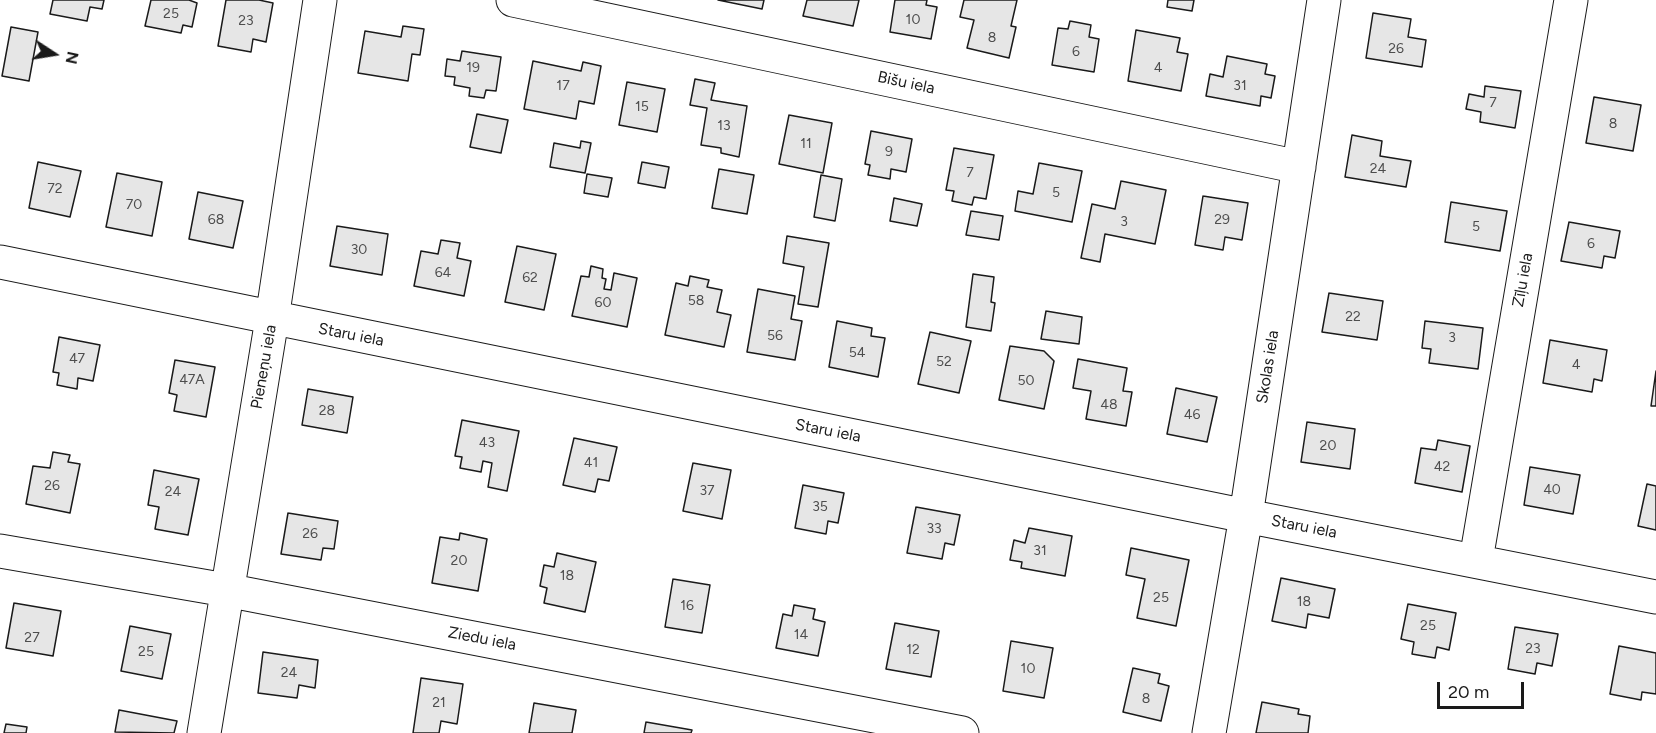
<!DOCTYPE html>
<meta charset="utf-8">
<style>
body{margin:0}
#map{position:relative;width:1656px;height:733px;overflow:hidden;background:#fff;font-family:Figtree,sans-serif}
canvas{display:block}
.north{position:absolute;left:24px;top:24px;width:60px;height:60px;-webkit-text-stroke:4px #fff;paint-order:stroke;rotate:102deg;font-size:16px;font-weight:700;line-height:24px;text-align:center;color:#1a1a1a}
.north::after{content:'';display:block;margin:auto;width:21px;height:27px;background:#1a1a1a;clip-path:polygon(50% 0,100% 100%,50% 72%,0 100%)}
.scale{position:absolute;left:1437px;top:682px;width:87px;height:27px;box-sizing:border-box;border:3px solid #1a1a1a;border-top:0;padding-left:8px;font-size:18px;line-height:21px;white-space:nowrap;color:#1a1a1a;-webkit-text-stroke:4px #fff;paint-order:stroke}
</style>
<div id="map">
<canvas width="1656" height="733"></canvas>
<div class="north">N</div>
<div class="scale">20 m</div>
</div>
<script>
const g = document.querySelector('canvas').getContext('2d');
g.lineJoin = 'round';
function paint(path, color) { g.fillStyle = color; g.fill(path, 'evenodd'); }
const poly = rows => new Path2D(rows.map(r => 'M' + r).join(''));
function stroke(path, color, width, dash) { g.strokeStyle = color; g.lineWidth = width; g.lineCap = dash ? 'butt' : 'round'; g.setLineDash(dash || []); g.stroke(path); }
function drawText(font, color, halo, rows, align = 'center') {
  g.font = font + ' Figtree,sans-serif'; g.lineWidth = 4.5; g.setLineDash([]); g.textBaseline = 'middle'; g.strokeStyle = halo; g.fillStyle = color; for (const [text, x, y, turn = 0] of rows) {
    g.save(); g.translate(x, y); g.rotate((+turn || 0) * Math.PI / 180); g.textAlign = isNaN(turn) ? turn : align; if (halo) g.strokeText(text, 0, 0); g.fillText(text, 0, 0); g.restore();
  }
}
const building = poly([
 [53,0,104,0,102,9,90,7,87,21,50,14,53,0],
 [151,0,189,0,197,3,192,27,183,25,181,33,145,26,151,0],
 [226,0,259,0,273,3,266,42,253,39,251,52,218,46,226,0],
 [718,0,764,0,762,9,718,0],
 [807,0,859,0,853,26,803,16,807,0],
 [895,0,927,0,926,5,937,7,931,39,890,32,895,0],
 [964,0,1017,0,1011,26,1016,27,1009,58,967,48,974,20,960,17,964,0],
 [1168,0,1194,0,1192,11,1167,7,1168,0],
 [1373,13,1411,19,1408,37,1426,40,1422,67,1366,58,1373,13],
 [1070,21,1091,25,1089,37,1099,39,1094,72,1052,65,1058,28,1068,29,1070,21],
 [403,26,424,29,420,55,412,54,408,81,358,73,365,31,401,37,403,26],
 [11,27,38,32,29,81,2,76,11,27],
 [1136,30,1180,38,1177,52,1188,54,1181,91,1128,81,1136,30],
 [462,51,501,57,496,91,486,90,484,98,469,96,470,88,454,85,455,77,445,76,447,59,460,61,462,51],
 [1227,56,1267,64,1265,74,1275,76,1271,98,1261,96,1260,106,1206,96,1210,74,1223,77,1227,56],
 [533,61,581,71,583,62,601,66,594,104,579,101,576,119,524,109,533,61],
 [695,79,715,83,711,100,747,106,739,157,721,153,721,148,701,145,707,108,690,105,695,79],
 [627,82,665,89,657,132,619,125,627,82],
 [1485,86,1521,91,1515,128,1480,122,1481,112,1466,109,1469,94,1484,97,1485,86],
 [1594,97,1641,105,1633,151,1586,143,1594,97],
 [477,114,508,120,501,153,470,147,477,114],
 [789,115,832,123,823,173,779,164,789,115],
 [871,131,912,139,906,172,891,169,890,179,868,175,870,165,865,164,871,131],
 [1352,135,1382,141,1380,156,1411,161,1406,187,1345,177,1352,135],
 [581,141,591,143,585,173,550,167,554,143,580,148,581,141],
 [954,148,994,155,986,199,974,197,972,205,952,201,954,191,946,190,954,148],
 [38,162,81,171,70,217,29,208,38,162],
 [642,162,669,167,665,188,638,183,642,162],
 [1039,163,1082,171,1072,222,1015,211,1018,191,1033,194,1039,163],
 [719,169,754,175,747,214,712,208,719,169],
 [117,173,162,182,152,236,106,227,117,173],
 [587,174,612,178,608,197,584,193,587,174],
 [821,175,842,179,835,221,814,217,821,175],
 [1121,181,1166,190,1155,244,1105,234,1100,262,1081,258,1092,204,1115,209,1121,181],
 [198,192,243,201,233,248,189,239,198,192],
 [1203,196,1248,203,1242,240,1225,237,1223,250,1195,245,1203,196],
 [894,198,922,204,917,226,890,221,894,198],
 [1451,202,1507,211,1500,251,1445,242,1451,202],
 [971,211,1003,216,999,240,966,235,971,211],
 [1569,222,1620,231,1615,258,1604,256,1602,268,1561,261,1569,222],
 [337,226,388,234,382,275,330,266,337,226],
 [787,236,829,243,818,307,798,304,804,267,783,263,787,236],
 [441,240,460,243,457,258,471,261,464,296,414,286,421,251,438,254,441,240],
 [517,246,556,254,544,310,505,302,517,246],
 [591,266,603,269,602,278,606,279,604,289,611,290,614,273,637,278,627,327,572,316,581,276,589,277,591,266],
 [973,274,994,277,991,302,995,303,991,331,966,327,973,274],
 [690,276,709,280,707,287,722,290,717,312,731,315,724,347,665,335,676,283,688,286,690,276],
 [758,289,795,296,791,319,802,321,795,360,747,352,758,289],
 [1329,293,1383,301,1377,340,1322,332,1329,293],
 [1046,311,1082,317,1079,344,1041,339,1046,311],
 [837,321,872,328,871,336,885,338,878,377,829,367,837,321],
 [1425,321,1483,328,1478,369,1429,363,1431,349,1422,348,1425,321],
 [930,332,971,341,959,393,918,384,930,332],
 [59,337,100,345,93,381,78,378,77,389,57,385,59,373,53,372,59,337],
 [1550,340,1607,350,1602,381,1594,379,1592,392,1543,383,1550,340],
 [1010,346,1044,351,1054,361,1044,409,999,400,1010,346],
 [1078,359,1127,368,1123,391,1132,392,1126,426,1086,419,1091,391,1073,388,1078,359],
 [175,360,215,367,206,417,174,411,177,395,169,393,175,360],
 [1656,371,1656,406,1651,406,1656,371],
 [1176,388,1217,397,1207,442,1167,434,1176,388],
 [308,389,353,397,347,433,302,425,308,389],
 [462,420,519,431,507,491,488,487,492,463,483,461,481,472,460,468,462,457,455,456,462,420],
 [1307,422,1355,429,1350,469,1301,462,1307,422],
 [574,438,617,447,609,481,598,479,595,492,563,485,574,438],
 [1438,440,1470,446,1462,492,1415,483,1421,448,1436,450,1438,440],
 [53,452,70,455,68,462,80,464,70,513,26,504,33,466,50,468,53,452],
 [693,463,731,470,722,519,683,511,693,463],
 [1530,467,1580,475,1573,514,1524,505,1530,467],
 [154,470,199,479,188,535,155,529,159,507,148,505,154,470],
 [1647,484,1656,486,1656,530,1638,526,1647,484],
 [803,485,844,493,838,523,828,521,826,534,795,528,803,485],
 [916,507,960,515,954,545,945,543,942,559,907,553,916,507],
 [288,513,338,521,334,549,323,548,321,560,281,554,288,513],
 [1029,528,1072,536,1065,576,1021,568,1022,562,1010,560,1014,540,1025,543,1029,528],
 [460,533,487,539,478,591,432,583,440,537,459,540,460,533],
 [1131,548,1189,560,1176,626,1137,618,1145,579,1126,575,1131,548],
 [557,553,596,562,585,612,544,603,547,588,540,586,544,565,554,567,557,553],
 [1281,578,1335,589,1329,618,1308,614,1306,628,1272,621,1281,578],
 [673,579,710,585,702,633,665,627,673,579],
 [14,603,61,611,53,656,6,648,14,603],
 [1408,604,1456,613,1449,650,1437,647,1435,658,1412,654,1414,642,1401,639,1408,604],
 [794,605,815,609,813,619,825,622,818,656,776,648,783,614,792,616,794,605],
 [895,623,939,631,931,677,886,669,895,623],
 [130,626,171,634,162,679,121,671,130,626],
 [1515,627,1558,634,1552,666,1537,663,1535,674,1508,669,1515,627],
 [1011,641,1053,648,1044,698,1003,691,1011,641],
 [1619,646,1656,653,1656,694,1642,692,1641,700,1610,694,1619,646],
 [263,652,318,660,315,688,299,685,297,698,258,693,263,652],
 [1133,668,1160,674,1158,683,1169,686,1161,721,1123,712,1133,668],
 [421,678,463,684,457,724,441,721,439,733,413,733,421,678],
 [1262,702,1299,709,1298,714,1310,716,1308,733,1256,733,1262,702],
 [534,703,576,710,572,733,529,733,534,703],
 [119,710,177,721,174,733,115,732,119,710],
 [646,722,692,730,691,733,644,733,646,722],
 [6,724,27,727,26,733,4,733,6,724]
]);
paint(building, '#e6e6e6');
stroke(building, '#1a1a1a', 1.5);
const minor = poly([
 [513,0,1299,167],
 [0,262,1246,516,1656,597],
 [0,551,226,590,962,733],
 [1476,560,1571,0],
 [204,733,272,319,320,0],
 [1209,733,1246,516,1324,0]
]);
stroke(minor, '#1a1a1a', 35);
stroke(minor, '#fff', 33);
drawText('14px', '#4d4d4d', null, [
 ["25",171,14],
 ["10",913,20],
 ["23",246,21],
 ["8",992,38],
 ["26",1396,49],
 ["6",1076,52],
 ["19",473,68],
 ["4",1158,68],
 ["17",563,86],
 ["31",1240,86],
 ["7",1493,103],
 ["15",642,107],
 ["8",1613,124],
 ["13",724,126],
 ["11",806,144],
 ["9",889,152],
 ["24",1378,169],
 ["7",970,173],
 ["72",55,189],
 ["5",1056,193],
 ["70",134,205],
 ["68",216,220],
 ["29",1222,220],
 ["3",1124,222],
 ["5",1476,227],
 ["6",1591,244],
 ["30",359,250],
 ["64",443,273],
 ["62",530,278],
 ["58",696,301],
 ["60",603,303],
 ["22",1353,317],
 ["56",775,336],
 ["3",1452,338],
 ["54",857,353],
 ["47",77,359],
 ["52",944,362],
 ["4",1576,365],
 ["47A",192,380],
 ["50",1026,381],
 ["48",1109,405],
 ["28",327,411],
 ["46",1192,415],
 ["43",487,443],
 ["20",1328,446],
 ["41",591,463],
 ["42",1442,467],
 ["26",52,486],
 ["40",1552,490],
 ["37",707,491],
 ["24",173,492],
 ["35",820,507],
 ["33",934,529],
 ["26",310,534],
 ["31",1040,551],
 ["20",459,561],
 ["18",567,576],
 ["25",1161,598],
 ["18",1304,602],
 ["16",687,606],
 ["25",1428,626],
 ["14",801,635],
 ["27",32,638],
 ["23",1533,649],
 ["12",913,650],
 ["25",146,652],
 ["10",1028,669],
 ["24",289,673],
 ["8",1146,699],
 ["21",439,703]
]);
drawText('16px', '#1a1a1a', '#fff', [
 ["Bišu iela",906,83,12],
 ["Zīļu iela",1523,280,-80],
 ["Staru iela",351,335,11],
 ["Pieneņu iela",264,367,-80],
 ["Skolas iela",1268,367,-81],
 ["Staru iela",828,431,11],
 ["Staru iela",1304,527,11],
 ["Ziedu iela",482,639,11]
]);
</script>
